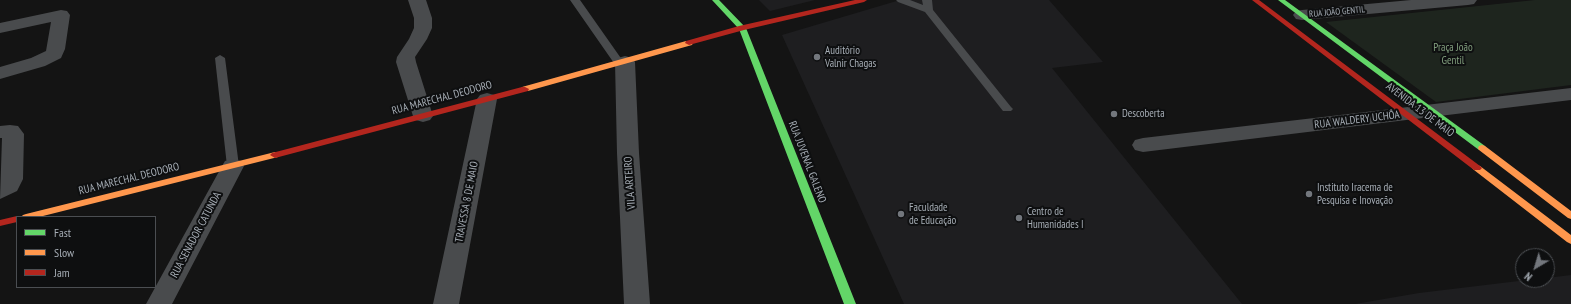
<!DOCTYPE html>
<meta charset="utf-8">
<style>
body{margin:0}
#map{position:relative;width:1571px;height:304px;overflow:hidden;background:#141414;font-family:"PT Sans Narrow",sans-serif}
canvas{display:block}
.legend{position:absolute;left:16px;top:216px;width:140px;height:72px;box-sizing:border-box;background:#0e0f10;border:1px solid #4b4e52;margin:0;padding:5px 7px;list-style:none;font-size:12px;color:#a6adb5}
.legend li{display:flex;align-items:center;gap:8px;height:20px}
.legend b{width:20px;border:1px solid #4b4e52}
.north{position:absolute;left:1515px;top:248px;width:40px;height:40px;box-sizing:border-box;background:#0e0f10;border:1px solid #4b4e52;border-radius:50%;rotate:218deg;font-size:11px;font-weight:700;line-height:16px;text-align:center;color:#a6adb5}
.north::after{content:'';display:block;margin:auto;width:14px;height:18px;background:#73777d;clip-path:polygon(50% 0,100% 100%,50% 72%,0 100%)}
</style>
<div id="map">
<canvas width="1571" height="304"></canvas>
<ul class="legend">
<li><b style="height:5px;background:#63d668"></b>Fast</li>
<li><b style="height:5px;background:#ff974d"></b>Slow</li>
<li><b style="height:5px;background:#b3261e"></b>Jam</li>
</ul>
<div class="north">N</div>
</div>
<script>
const g = document.querySelector('canvas').getContext('2d');
g.lineJoin = 'round';
function paint(path, color) { g.fillStyle = color; g.fill(path, 'evenodd'); }
const poly = rows => new Path2D(rows.map(r => 'M' + r).join(''));
function stroke(path, color, width, dash) { g.strokeStyle = color; g.lineWidth = width; g.lineCap = dash ? 'butt' : 'round'; g.setLineDash(dash || []); g.stroke(path); }
function drawText(font, color, halo, rows, align = 'center') {
  g.font = font + ' "PT Sans Narrow",sans-serif'; g.lineWidth = 4; g.setLineDash([]); g.textBaseline = 'middle'; g.strokeStyle = halo; g.fillStyle = color; for (const [text, x, y, turn = 0] of rows) {
    g.save(); g.translate(x, y); g.rotate((+turn || 0) * Math.PI / 180); g.textAlign = isNaN(turn) ? turn : align; if (halo) g.strokeText(text, 0, 0); g.fillText(text, 0, 0); g.restore();
  }
}
paint(poly([
 [759,0,815,0,770,11],
 [900,0,1049,0,1103,62,1052,68,1242,304,904,304,782,35],
 [1571,275,1571,304,1355,304,1419,293,1527,280,1547,280,1547,278]
]), '#1e1e20');
paint(poly([
 [1535,0,1571,0,1571,85,1436,102,1326,22]
]), '#1e251e');
paint(poly([
 [570,0,580,0,625,64,624,66,616,66,570,0],
 [896,0,910,0,923,5,922,0,932,0,933,10,1011,107,1013,109,1011,111,1003,111,925,12,898,2,896,0],
 [220,55,225,58,239,166,237,169,233,170,229,169,227,166,215,58,220,55]
]), '#494b4d');
paint(poly([
 [408,0,426,0,432,18,432,28,427,39,415,57,416,62,433,116,430,120,423,122,416,120,413,116,396,62,397,57,409,39,414,28,414,18,408,0],
 [1411,0,1477,0,1474,4,1468,5,1302,20,1296,19,1293,15,1296,11,1302,10,1411,0],
 [61,10,67,11,70,15,65,49,61,58,45,66,0,79,0,67,31,58,46,51,51,22,0,33,0,23,61,10],
 [625,56,632,58,635,62,639,153,650,304,624,304,617,153,615,62,618,58,625,56],
 [1571,88,1571,100,1143,152,1135,150,1132,145,1135,140,1143,138,1571,88],
 [487,93,494,95,497,99,459,304,433,304,477,99,480,95,487,93],
 [10,125,18,126,24,134,23,179,17,191,0,199,2,138,0,138,0,126,10,125],
 [233,159,241,161,244,166,172,304,146,304,222,166,225,161,233,159]
]), '#494b4d');
paint(poly([
 [712,0,719,0,746,28,856,304,844,304,739,29,712,0],
 [1278,0,1285,0,1485,146,1486,148,1485,150,1479,150,1278,0]
]), '#63d668');
paint(poly([
 [686,41,692,41,693,43,692,45,528,91,525,91,521,89,522,87,686,41],
 [1482,145,1485,146,1571,211,1571,219,1568,218,1479,150,1478,148,1479,146,1482,145],
 [275,152,280,155,278,157,39,217,21,217,23,215,26,214,275,152],
 [1477,165,1480,166,1571,235,1571,244,1567,242,1474,170,1472,168,1474,166,1477,165]
]), '#ff974d');
paint(poly([
 [855,0,867,0,864,2,744,30,689,45,685,43,686,41,739,26,855,0],
 [1252,0,1259,0,1480,166,1482,168,1480,170,1474,170,1252,0],
 [522,87,525,87,529,89,528,91,275,158,270,155,272,153,522,87],
 [17,216,21,217,17,217,17,222,0,226,0,220,17,216]
]), '#b3261e');
for (const [x, y, r, color] of [
 [817,57,4,"#73777d"],
 [1114,114,4,"#73777d"],
 [1309,194,4,"#73777d"],
 [901,214,4,"#73777d"],
 [1019,218,4,"#73777d"]
]) { const dot = new Path2D(); dot.arc(x, y, r, 0, 2 * Math.PI); g.fillStyle = color; g.fill(dot); stroke(dot, '#0e0f10', 1.5); }
drawText('9px', '#a6adb5', '#0e0f10', [
 ["RUA JOÃO GENTIL",1337,12,-5]
]);
drawText('11px', '#829f7e', '#0e0f10', [
 ["Praça João",1453,48],
 ["Gentil",1453,61]
]);
drawText('11px', '#a6adb5', '#0e0f10', [
 ["Auditório",825,51],
 ["Valnir Chagas",825,64],
 ["Descoberta",1122,114],
 ["Instituto Iracema de",1317,188],
 ["Pesquisa e Inovação",1317,201],
 ["Faculdade",909,208],
 ["de Educação",909,221],
 ["Centro de",1027,212],
 ["Humanidades I",1027,225]
], 'left');
drawText('11px', '#a6adb5', '#0e0f10', [
 ["RUA MARECHAL DEODORO",442,98,-15],
 ["AVENIDA 13 DE MAIO",1420,110,37],
 ["RUA WALDERY UCHÔA",1357,120,-7],
 ["RUA JUVENAL GALENO",807,162,69],
 ["RUA MARECHAL DEODORO",129,179,-14],
 ["VILA ARTEIRO",630,183,-94],
 ["TRAVESSA 8 DE MAIO",467,202,-79],
 ["RUA SENADOR CATUNDA",196,235,-62]
]);
</script>
